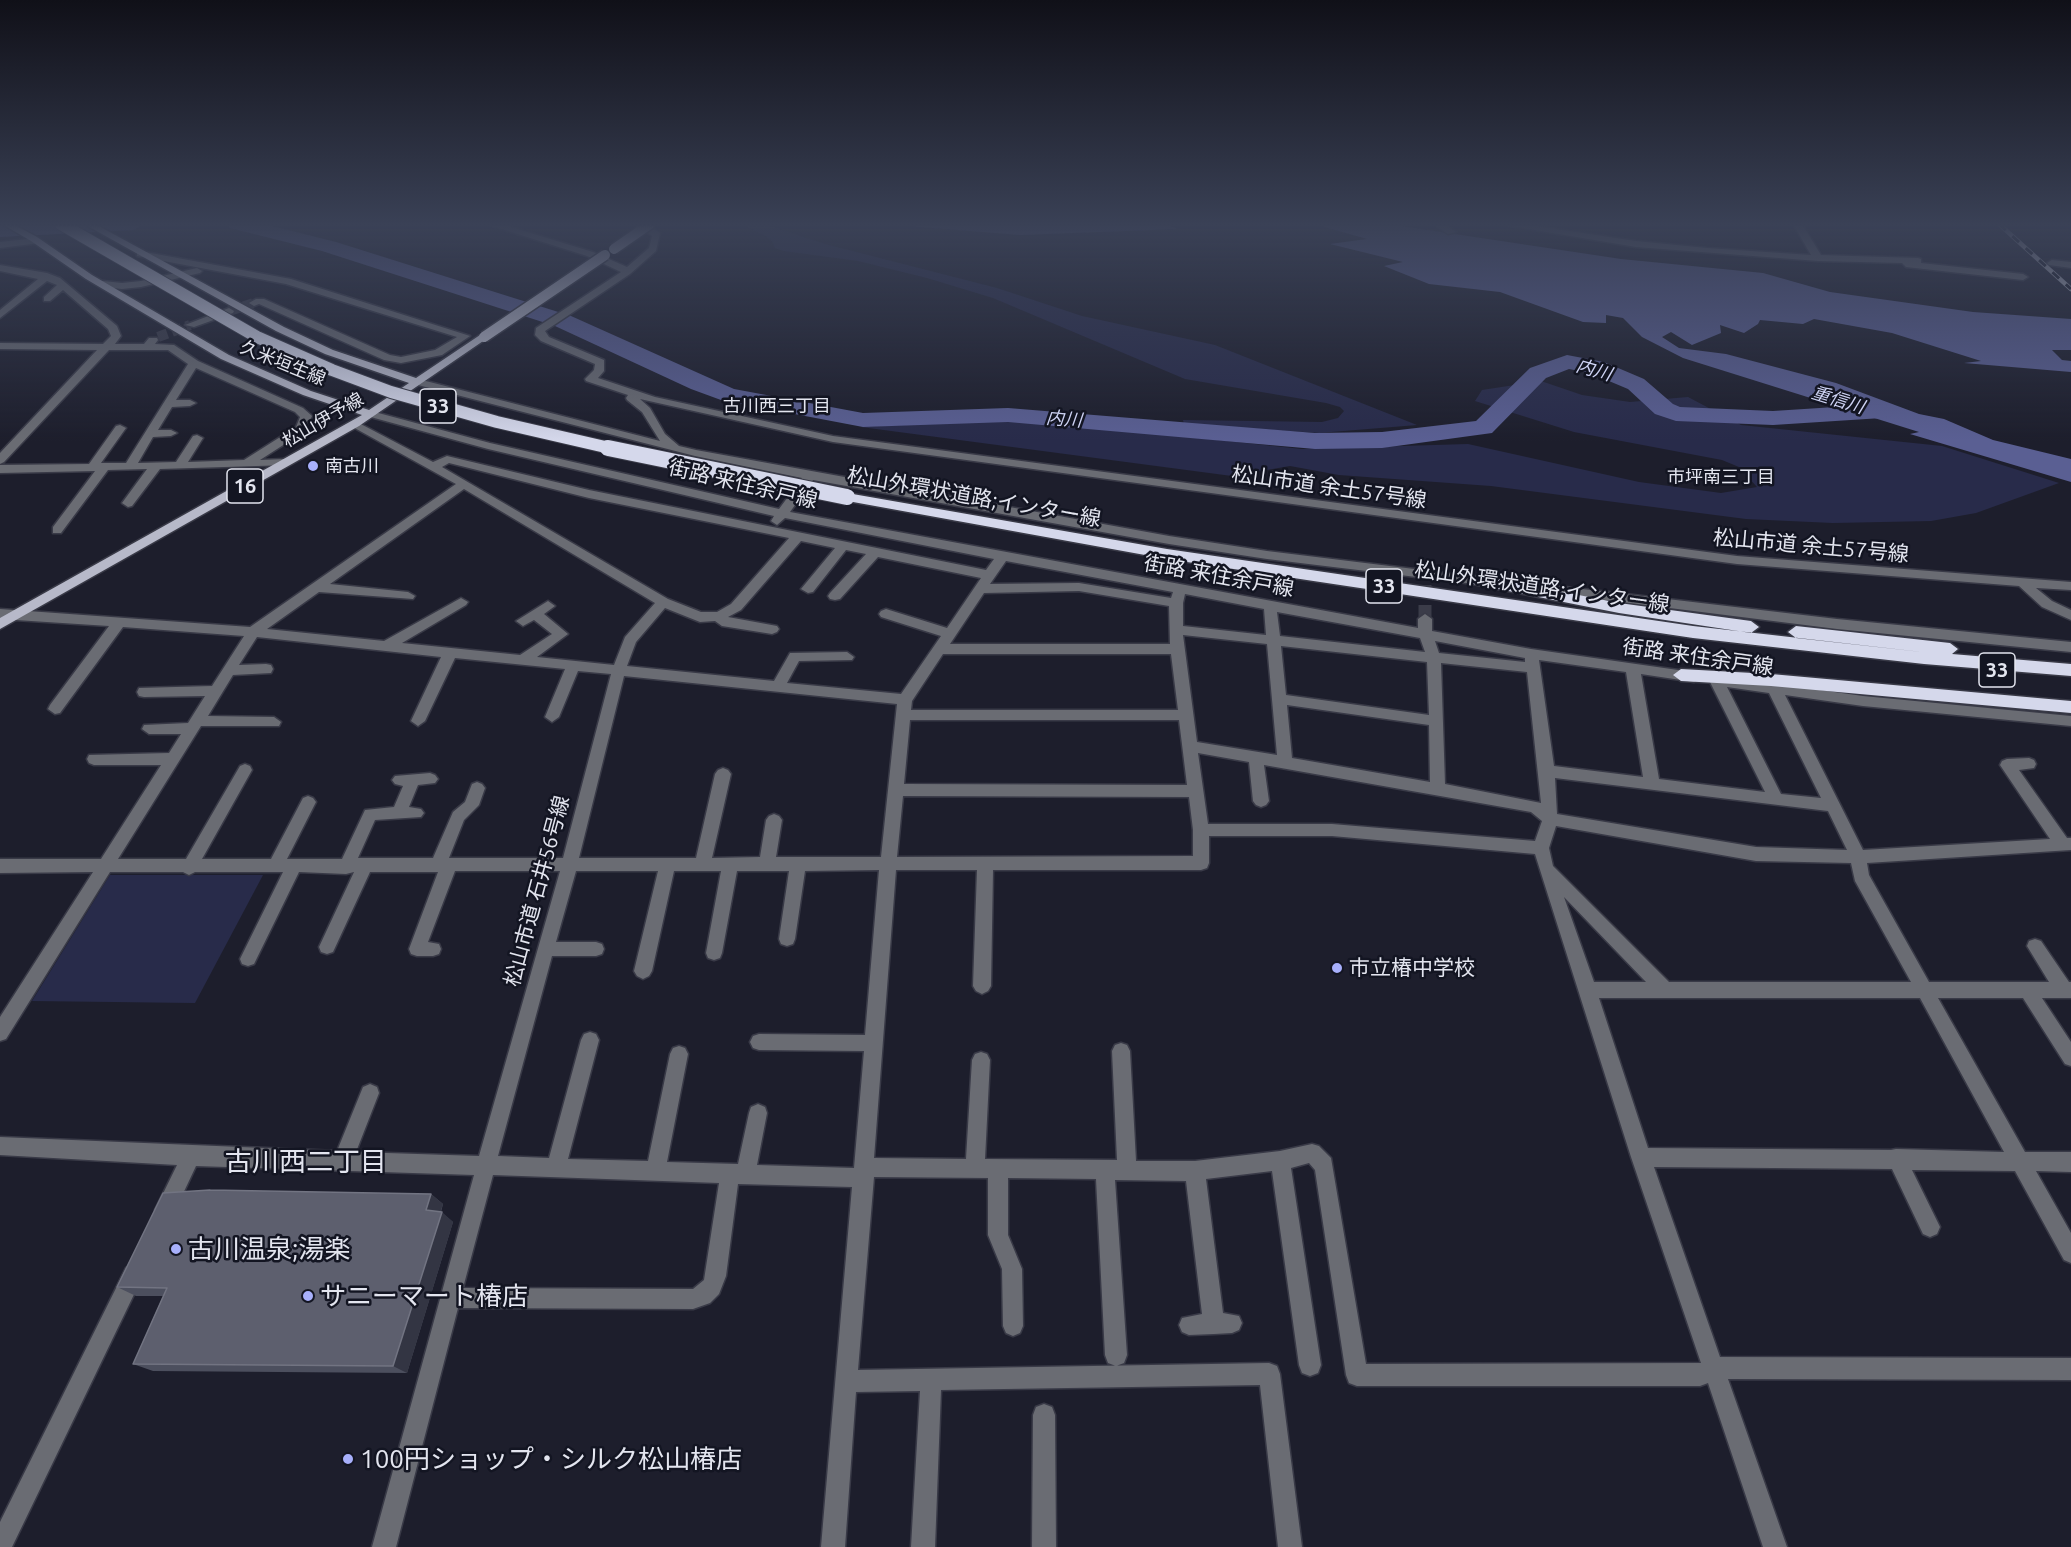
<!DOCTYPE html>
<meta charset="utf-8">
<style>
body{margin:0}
canvas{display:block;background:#1d1e2c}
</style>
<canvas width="2071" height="1547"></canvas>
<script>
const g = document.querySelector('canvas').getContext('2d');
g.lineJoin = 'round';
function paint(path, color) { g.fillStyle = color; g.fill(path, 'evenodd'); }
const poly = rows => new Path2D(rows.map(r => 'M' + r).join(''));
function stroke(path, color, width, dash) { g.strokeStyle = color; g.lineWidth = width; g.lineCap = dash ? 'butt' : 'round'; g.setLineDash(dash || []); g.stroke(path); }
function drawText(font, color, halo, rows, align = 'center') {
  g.font = font + ' Ubuntu,"Noto Sans JP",sans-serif'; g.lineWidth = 5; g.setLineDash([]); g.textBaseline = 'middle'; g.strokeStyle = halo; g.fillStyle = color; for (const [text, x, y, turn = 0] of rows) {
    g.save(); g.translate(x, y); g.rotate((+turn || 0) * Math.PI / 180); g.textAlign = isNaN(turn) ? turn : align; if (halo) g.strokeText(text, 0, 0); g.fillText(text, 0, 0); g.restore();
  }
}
paint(poly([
 [740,224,764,224,825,244,997,288,1082,316,1215,345,1417,425,1319,433,1184,424,1183,420,1322,422,1338,418,1344,411,1340,407,1326,403,1185,379,993,298,927,278,858,261,784,251,775,248,772,241,764,235],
 [1541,381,1582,395,1630,402,1688,397,1741,425,1942,446,2059,483,1976,513,1931,521,1833,523,1746,519,1491,486,1339,475,1290,466,1232,476,861,427,974,422,1009,418,1302,449,1468,444,1639,482,1721,493,1757,487,1739,467,1722,460,1574,432,1475,401,1482,390],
 [110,875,263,875,195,1003,32,1001]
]), '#282b4a');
paint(poly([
 [883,224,1170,224,1167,225,1178,229,1020,235],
 [1314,224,1388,224,1621,259,1763,273,1830,292,1973,312,2071,319,2071,350,2052,350,2062,360,2071,361,2071,372,1964,363,1981,361,1892,333,1814,319,1803,324,1760,320,1758,324,1744,333,1720,325,1721,333,1692,345,1671,332,1662,337,1679,348,1726,354,1836,383,1919,414,1944,419,1993,440,2071,459,2071,482,1910,434,1919,432,1683,358,1642,337,1623,318,1606,315,1606,323,1583,322,1500,292,1429,284,1384,266,1403,262,1330,244,1367,239]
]), '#5a5f93');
paint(poly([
 [144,224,134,230,0,237,0,225,144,224],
 [227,224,264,224,336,242,571,316,734,389,863,413,1008,408,1315,433,1382,432,1476,421,1530,368,1567,355,1604,362,1644,379,1673,404,1680,407,1773,411,1882,404,1891,406,1894,411,1891,416,1882,418,1773,425,1676,421,1655,414,1628,389,1590,373,1569,369,1546,378,1492,433,1382,448,1315,449,1008,422,863,427,721,400,691,389,555,326,322,251,230,228,227,224]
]), '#5a5f93');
stroke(poly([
 [229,311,254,303],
 [158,337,190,325]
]), '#3b3c49', 10, [10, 5]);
stroke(poly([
 [1425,585,1425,619]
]), '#3b3c49', 13, [13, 7]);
const minor = poly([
 [486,224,501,224,593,252,627,267,649,248,652,236,635,224,646,224,660,233,656,251,630,274,545,331,549,337,604,360,604,371,598,378,655,397,833,436,1737,556,2071,582,2071,590,2036,588,2052,601,2071,610,2071,620,2042,607,2019,586,1737,564,833,442,640,399,650,408,665,434,679,446,696,450,1169,536,1267,551,1496,579,1497,582,1496,585,1491,586,1267,559,1169,544,813,480,790,512,1418,628,1418,619,1425,614,1432,619,1432,631,1531,649,1699,673,1701,677,1694,682,1641,674,1659,779,1765,792,1709,680,1716,675,1722,678,1727,677,1863,696,2071,716,2071,726,1863,706,1785,695,1863,850,2050,839,2000,765,2002,761,2007,759,2029,758,2034,760,2036,764,2034,768,2019,770,2067,838,2071,838,2071,850,1867,863,1869,875,1929,982,2049,982,2027,946,2029,941,2035,939,2041,941,2069,982,2071,982,2071,998,2042,998,2071,1042,2071,1066,2065,1064,2023,998,1938,998,2025,1152,2071,1152,2071,1172,2036,1171,2071,1233,2071,1263,2064,1260,2015,1171,1912,1170,1940,1227,1937,1234,1930,1237,1923,1234,1892,1169,1654,1167,1720,1357,2071,1358,2071,1380,1728,1379,1787,1547,1763,1547,1708,1383,1700,1386,1357,1386,1349,1383,1346,1375,1315,1170,1309,1163,1291,1168,1321,1365,1318,1373,1310,1376,1302,1373,1299,1365,1272,1171,1206,1179,1223,1313,1239,1316,1242,1323,1239,1330,1232,1333,1214,1334,1189,1335,1182,1332,1179,1325,1182,1318,1202,1314,1186,1181,1115,1180,1127,1355,1124,1363,1116,1366,1108,1363,1105,1355,1096,1179,1008,1178,1008,1235,1022,1269,1023,1326,1020,1333,1013,1336,1006,1333,1003,1326,1002,1269,988,1235,988,1178,874,1177,858,1370,1269,1363,1277,1366,1280,1374,1302,1547,1278,1547,1260,1385,941,1390,935,1547,911,1547,920,1391,856,1392,845,1547,821,1547,852,1187,738,1184,726,1276,719,1294,710,1303,693,1309,458,1308,396,1547,372,1547,474,1175,196,1166,172,1217,165,1220,158,1217,155,1210,177,1165,0,1155,0,1137,337,1151,363,1087,370,1084,377,1087,379,1093,356,1152,479,1156,560,871,455,871,428,942,439,944,441,949,439,954,433,956,417,956,411,954,409,949,438,872,370,872,333,952,327,954,321,952,319,947,354,872,346,874,299,872,254,964,248,966,242,964,240,959,283,872,195,872,189,875,183,872,110,872,6,1039,0,1041,0,1017,93,872,0,873,0,859,101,859,161,765,94,765,89,763,87,759,89,755,169,753,181,734,149,734,142,729,144,725,188,723,205,696,144,697,139,696,137,692,139,688,212,686,244,636,123,627,60,713,55,714,48,709,50,705,109,626,0,619,0,609,250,627,456,484,351,426,349,424,355,421,433,462,447,456,589,490,986,570,994,559,785,518,777,525,771,521,774,516,488,449,367,416,367,412,371,411,490,443,779,509,802,478,695,456,414,384,414,380,418,379,660,441,642,412,627,400,626,398,628,395,586,381,585,379,594,370,595,364,541,341,535,335,536,328,621,272,587,256,486,224],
 [449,463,589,498,789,538,731,604,717,612,701,612,668,599,442,467,449,463],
 [464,489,655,603,625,637,614,665,537,657,568,634,544,614,555,606,548,601,516,621,523,626,534,620,552,634,520,655,402,643,466,605,468,602,461,598,384,641,267,629,319,592,413,599,415,596,408,592,330,584,464,489],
 [801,541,835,548,801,589,808,593,813,592,846,550,866,554,830,593,828,596,830,599,835,600,840,599,878,557,981,578,947,628,886,609,881,611,879,614,881,617,941,636,901,694,787,683,799,661,852,660,854,657,847,652,790,653,774,681,627,666,636,642,665,608,700,622,715,621,722,626,772,634,777,632,779,629,777,626,728,617,741,610,801,541],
 [1006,561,1173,592,1171,598,1079,583,990,584,1006,561],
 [1079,591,1169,606,1170,644,950,644,984,593,1079,591],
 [1185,594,1264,609,1266,635,1183,626,1183,603,1185,594],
 [1277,612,1420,638,1425,652,1280,636,1277,612],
 [1183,635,1267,644,1277,755,1197,742,1183,635],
 [257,637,441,657,411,721,418,726,425,721,455,658,565,669,545,717,552,722,559,717,578,671,611,674,563,858,449,858,464,820,479,805,485,788,482,784,477,782,472,784,465,802,453,812,433,858,358,858,375,820,421,817,424,813,421,809,409,807,418,785,435,783,438,779,435,775,430,773,395,776,392,780,395,784,403,786,394,807,365,810,342,859,287,859,316,802,313,798,308,796,303,798,271,859,202,859,252,770,250,766,245,764,240,766,186,859,118,859,201,726,279,726,281,722,274,717,208,716,233,675,271,673,273,669,271,665,266,664,239,665,257,637],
 [1435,641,1525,658,1525,662,1439,653,1435,641],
 [1281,646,1427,662,1429,715,1286,695,1281,646],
 [943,654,1171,654,1178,710,911,710,912,701,943,654],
 [1539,660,1626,672,1643,777,1554,766,1539,660],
 [1441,663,1527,672,1541,803,1445,784,1441,663],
 [624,676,897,704,881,857,776,857,782,820,779,816,774,814,769,816,766,820,760,857,712,858,731,774,728,770,723,768,718,770,715,774,696,858,579,858,624,676],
 [1727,687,1769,693,1821,798,1781,794,1727,687],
 [1287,705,1429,725,1430,782,1292,758,1287,705],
 [910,720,1179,720,1187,785,904,784,910,720],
 [1198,753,1249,762,1253,801,1256,805,1261,807,1266,805,1269,801,1264,765,1531,812,1542,821,1535,841,1332,824,1208,824,1198,753],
 [1555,778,1828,811,1847,850,1756,847,1557,814,1555,778],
 [903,796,1189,797,1193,830,1193,856,897,857,903,796],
 [1556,826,1756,861,1851,863,1855,881,1911,982,1669,982,1553,866,1549,848,1556,826],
 [1209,836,1332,836,1535,854,1631,1157,1701,1363,1366,1364,1331,1158,1319,1146,1312,1144,1280,1151,1195,1161,1136,1161,1130,1051,1127,1045,1121,1043,1115,1045,1112,1051,1117,1160,985,1159,990,1060,987,1054,981,1052,975,1054,972,1060,966,1159,874,1158,896,870,977,870,973,986,976,991,982,994,988,991,991,986,993,870,1201,870,1207,868,1209,863,1209,836],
 [879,870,865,1035,759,1034,753,1036,750,1042,753,1048,759,1050,864,1051,854,1168,757,1165,767,1113,765,1107,758,1104,751,1107,749,1113,738,1164,667,1162,688,1054,685,1048,679,1046,673,1048,670,1054,648,1161,568,1159,599,1040,596,1034,590,1032,584,1034,581,1040,549,1158,498,1156,552,956,596,956,602,954,604,949,602,944,596,942,556,942,576,871,658,871,634,971,637,976,643,979,649,976,652,971,674,871,721,871,706,953,708,958,714,960,720,958,722,953,737,871,789,871,779,939,781,944,787,946,793,944,795,939,805,871,879,870],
 [1564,897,1646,982,1594,982,1564,897],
 [1599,998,1920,998,2004,1152,1896,1149,1891,1150,1648,1148,1599,998],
 [493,1175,719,1183,704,1280,693,1289,463,1288,493,1175],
 [1433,224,1444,224,1456,232,1448,234,1433,224],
 [1499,224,1523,224,1636,241,1707,248,1811,255,1793,224,1802,224,1821,255,1918,258,1921,259,1921,263,2023,274,2028,277,2023,280,1906,267,1902,263,1818,261,1636,247,1499,224],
 [37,238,42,241,40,243,0,248,0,242,37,238],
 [140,251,291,279,470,336,442,355,401,363,384,360,259,304,254,306,249,303,256,299,264,299,390,355,401,357,435,350,457,337,286,284,137,256,137,252,140,251],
 [2052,260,2071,262,2071,268,2049,265,2047,263,2052,260],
 [0,265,47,273,60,278,117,326,121,336,115,344,144,344,149,338,157,338,158,340,155,344,174,345,198,361,303,408,312,416,305,431,260,460,285,459,291,463,289,465,160,469,132,506,128,507,122,503,147,469,108,470,61,533,53,533,53,527,95,471,0,473,0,465,89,464,116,426,120,425,126,428,101,463,126,463,188,364,168,350,109,350,4,462,0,464,0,453,97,350,0,349,0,343,103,344,111,336,108,329,63,290,50,301,44,301,44,297,57,285,47,281,0,318,0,310,38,279,0,271,0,265],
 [196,368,295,412,300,417,296,427,244,460,188,462,203,438,197,435,193,436,176,462,138,463,153,437,171,436,177,433,171,430,158,430,172,407,190,406,196,403,190,400,176,400,196,368],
 [197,268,202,271,200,273,141,287,122,289,103,287,98,284,103,281,122,283,141,281,197,268],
 [229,308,234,311,233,313,194,327,185,325,229,308],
 [1523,582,1837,619,2071,642,2071,652,1837,629,1518,589,1517,586,1518,583,1523,582],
 [133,1265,140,1268,143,1275,140,1282,12,1547,0,1547,0,1522,126,1268,133,1265],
 [1044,1404,1052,1407,1055,1415,1056,1547,1032,1547,1033,1415,1036,1407,1044,1404]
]);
const major = poly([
 [2,224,13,224,37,237,92,275,229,355,311,391,369,410,409,383,325,354,276,331,84,224,95,224,284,327,333,350,416,378,480,335,489,337,359,426,0,629,0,618,362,415,303,395,221,359,86,279,31,241,2,224]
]);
const highway = poly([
 [847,493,1167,549,1693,626,1931,653,1796,638,1788,632,1796,626,1950,643,1958,649,1952,654,2071,664,2071,676,1924,664,1693,638,1167,559,842,500,840,497,842,494,847,493],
 [1478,575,1619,603,1751,621,1759,627,1751,633,1619,613,1473,584,1470,580,1478,575],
 [1681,669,1771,674,2071,701,2071,713,1771,686,1681,681,1673,675,1681,669]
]);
stroke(minor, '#393a47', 3);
stroke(major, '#393a47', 3);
stroke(highway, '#393a47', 3);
paint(minor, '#6a6c73');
paint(major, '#b7b9c9');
paint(highway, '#d5d8eb');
const rail = poly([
 [1999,224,2071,289]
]);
stroke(rail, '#bfc1cc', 4.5);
stroke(rail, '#131522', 3, [9]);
const majorBridge = poly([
 [614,249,650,224],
 [484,337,605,255]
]);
const highwayBridgeFar1 = poly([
 [61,224,257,337,332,370,391,392,497,422,614,449]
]);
const highwayBridge = poly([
 [608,448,847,497]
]);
stroke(majorBridge, '#393a47', 13, []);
stroke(highwayBridgeFar1, '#393a47', 14, []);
stroke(highwayBridge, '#393a47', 18, []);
stroke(majorBridge, '#b7b9c9', 10);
stroke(highwayBridgeFar1, '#d5d8eb', 12);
stroke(highwayBridge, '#d5d8eb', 16);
paint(poly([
 [431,1194,443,1204,441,1212,453,1222,407,1373,153,1371,133,1364,163,1296,136,1296,117,1287]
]), '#4c4f5e');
paint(poly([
 [431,1194,443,1204,438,1219,426,1210],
 [442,1212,453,1222,407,1373,393,1366]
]), '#333543');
const building = poly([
 [210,1190,431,1194,426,1210,442,1212,393,1366,133,1364,167,1288,117,1287,163,1193,210,1190]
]);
paint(building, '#5d5f6e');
stroke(building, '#727482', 1.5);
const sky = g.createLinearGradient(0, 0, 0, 441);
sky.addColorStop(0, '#101018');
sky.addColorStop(0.51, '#3a4156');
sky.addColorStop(1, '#3a415600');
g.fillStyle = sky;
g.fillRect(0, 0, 2071, 441);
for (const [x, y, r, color] of [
 [313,466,6,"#a8b0fc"],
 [1337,968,6,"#a8b0fc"],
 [176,1249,6,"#a8b0fc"],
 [308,1296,6,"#a8b0fc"],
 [348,1459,6,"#a8b0fc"]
]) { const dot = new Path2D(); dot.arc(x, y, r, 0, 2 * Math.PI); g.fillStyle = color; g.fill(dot); stroke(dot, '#131522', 2); }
drawText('18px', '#e3e5ef', '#131522', [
 ["久米垣生線",283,363,22],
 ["松山伊予線",323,420,-30]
]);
drawText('italic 18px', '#ced3f4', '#131522', [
 ["内川",1594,370,16],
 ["重信川",1838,400,17],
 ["内川",1064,419,5]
]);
drawText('18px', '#e3e5ef', '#131522', [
 ["古川西三丁目",777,406],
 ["市坪南三丁目",1721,477]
]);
drawText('18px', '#e3e5ef', '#131522', [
 ["南古川",325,466]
], 'left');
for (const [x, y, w] of [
 [438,406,36],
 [245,486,36],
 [1384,586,36],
 [1997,670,36]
]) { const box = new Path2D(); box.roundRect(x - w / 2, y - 17, w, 34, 4.5); g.fillStyle = '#131522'; g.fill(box); stroke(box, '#e3e5ef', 1.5); }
drawText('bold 20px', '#e3e5ef', null, [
 ["33",438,406],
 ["16",245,486],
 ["33",1384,586],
 ["33",1997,670]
]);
drawText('21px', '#e3e5ef', '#131522', [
 ["街路 来住余戸線",743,484,13],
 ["松山市道 余土57号線",1329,487,8],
 ["松山外環状道路;インター線",974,497,10],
 ["松山市道 余土57号線",1811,546,5],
 ["街路 来住余戸線",1219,576,10],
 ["松山外環状道路;インター線",1542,587,8],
 ["街路 来住余戸線",1698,657,8],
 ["松山市道 石井56号線",537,891,-75]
]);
drawText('21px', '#e3e5ef', '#131522', [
 ["市立椿中学校",1349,968]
], 'left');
drawText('26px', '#e3e5ef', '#131522', [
 ["古川温泉;湯楽",188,1249],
 ["サニーマート椿店",320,1296],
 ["100円ショップ・シルク松山椿店",360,1459]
], 'left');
drawText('27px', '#e3e5ef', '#131522', [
 ["古川西二丁目",306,1162]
]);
</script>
